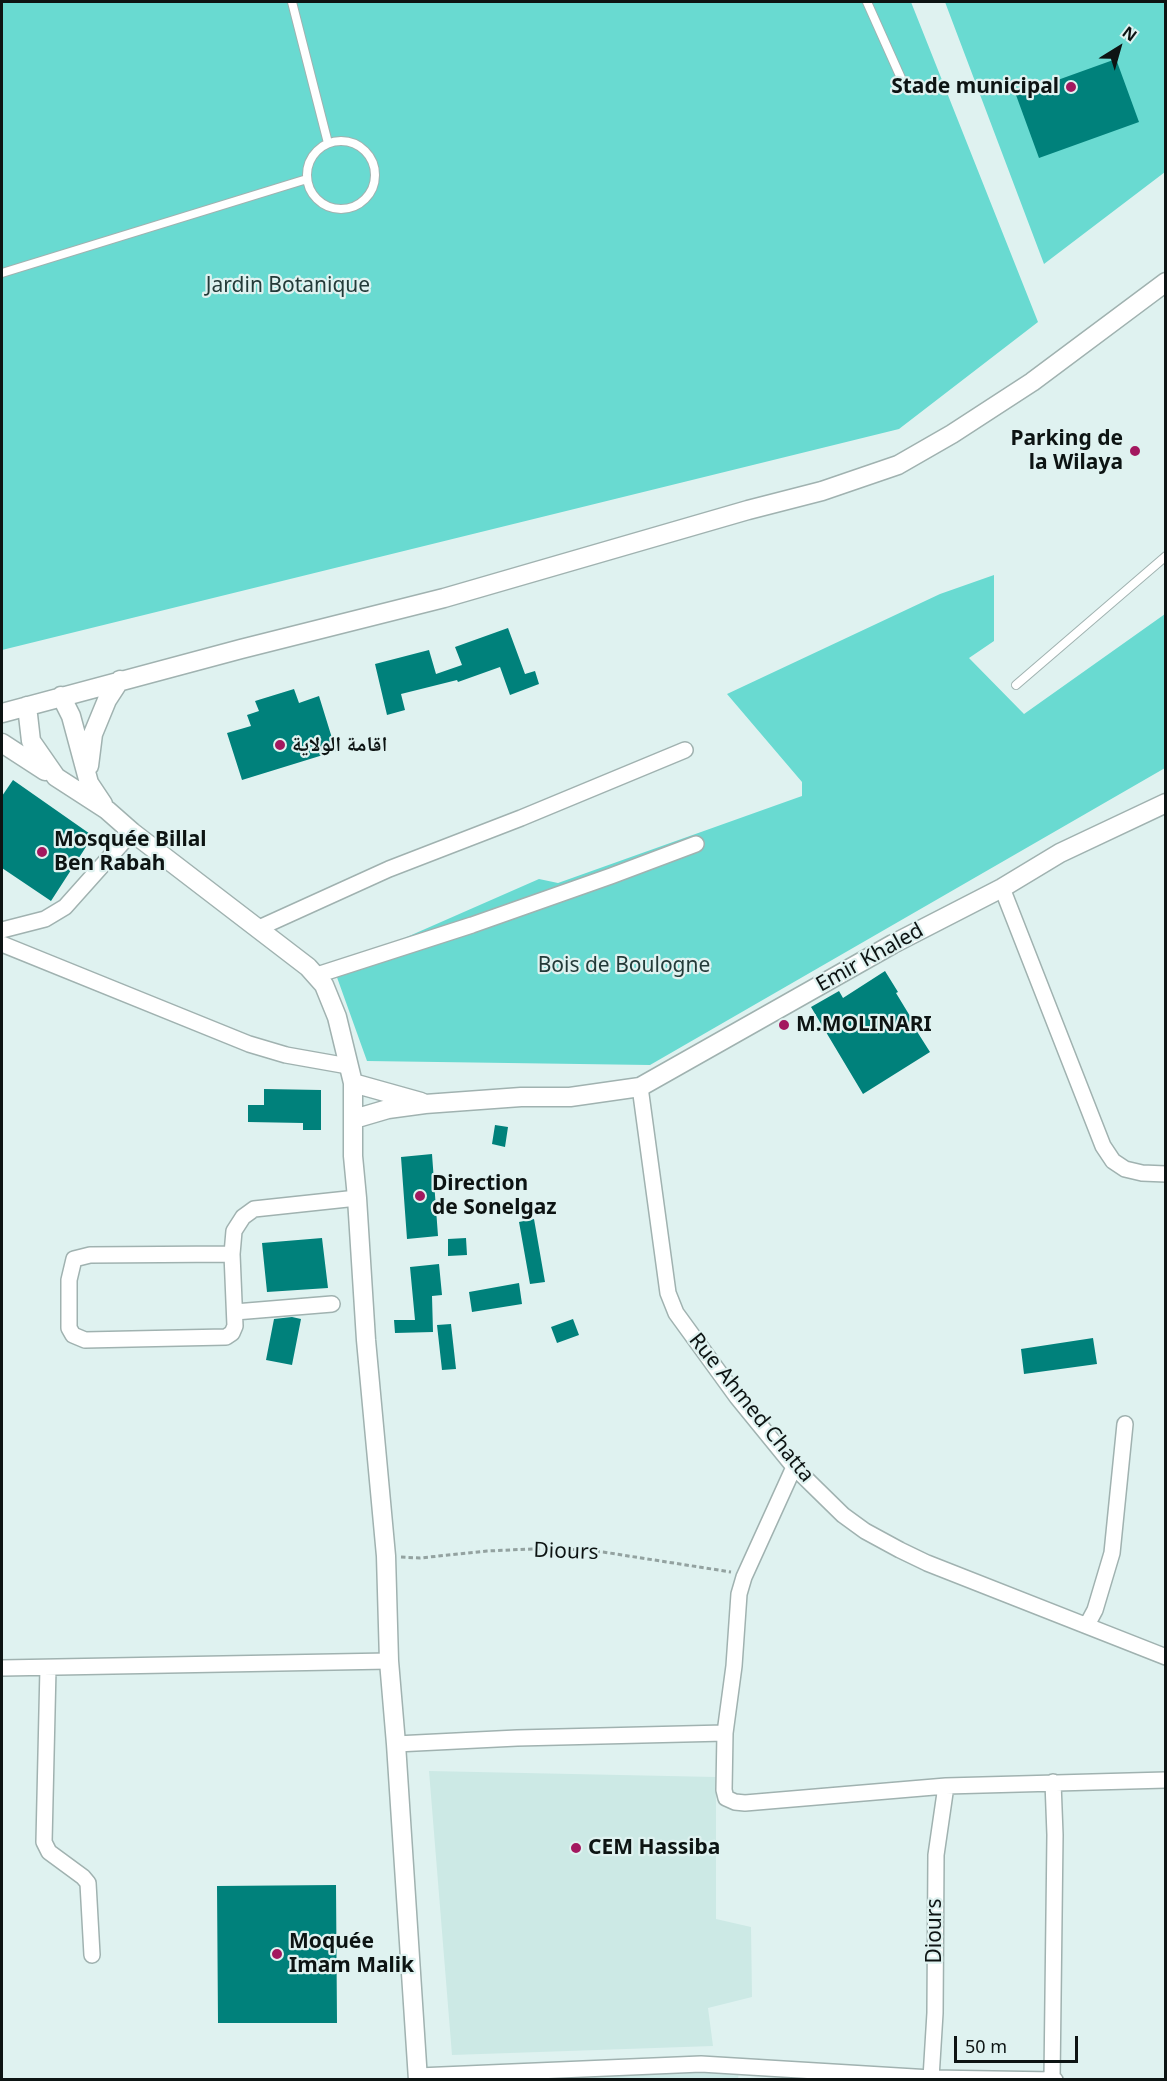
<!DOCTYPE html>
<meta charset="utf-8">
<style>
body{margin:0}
#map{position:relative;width:1167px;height:2081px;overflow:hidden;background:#dff2f0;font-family:"Noto Sans",sans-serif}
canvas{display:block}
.frame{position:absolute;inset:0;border:3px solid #0d1413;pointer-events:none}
.north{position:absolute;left:1089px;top:18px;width:60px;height:60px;-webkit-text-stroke:4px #dff2f0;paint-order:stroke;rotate:37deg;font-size:16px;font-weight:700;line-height:24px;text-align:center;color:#0d1413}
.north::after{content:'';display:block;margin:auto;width:21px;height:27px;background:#0d1413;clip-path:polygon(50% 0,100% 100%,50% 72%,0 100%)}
.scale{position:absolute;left:954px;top:2036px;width:124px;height:27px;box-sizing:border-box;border:3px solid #0d1413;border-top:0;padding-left:8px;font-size:18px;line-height:21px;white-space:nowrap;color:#0d1413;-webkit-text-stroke:4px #dff2f0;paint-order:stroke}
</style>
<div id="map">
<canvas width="1167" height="2081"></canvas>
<div class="frame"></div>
<div class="north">N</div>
<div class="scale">50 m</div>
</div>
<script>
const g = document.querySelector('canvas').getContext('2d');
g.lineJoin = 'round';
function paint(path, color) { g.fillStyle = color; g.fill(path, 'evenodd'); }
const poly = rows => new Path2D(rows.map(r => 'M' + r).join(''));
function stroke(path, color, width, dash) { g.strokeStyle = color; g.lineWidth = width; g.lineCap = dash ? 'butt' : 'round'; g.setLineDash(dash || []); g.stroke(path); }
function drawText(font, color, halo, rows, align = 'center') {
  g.font = font + ' "Noto Sans","Noto Naskh Arabic",sans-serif'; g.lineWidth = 4.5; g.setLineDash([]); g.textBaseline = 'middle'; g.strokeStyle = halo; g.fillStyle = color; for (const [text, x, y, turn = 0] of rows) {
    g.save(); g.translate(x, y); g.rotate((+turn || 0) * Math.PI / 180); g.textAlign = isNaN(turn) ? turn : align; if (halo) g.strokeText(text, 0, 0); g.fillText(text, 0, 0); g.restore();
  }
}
paint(poly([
 [429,1771,716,1777,716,1919,751,1927,752,1997,708,2008,713,2046,452,2055],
 [740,2064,738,2079,450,2080]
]), '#cce9e5');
paint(poly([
 [2,2,911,2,1038,322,899,429,2,650],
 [945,2,1165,2,1165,172,1044,264],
 [994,575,994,641,969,658,1024,714,1165,614,1165,768,650,1065,367,1061,334,969,539,879,558,883,802,796,802,782,727,694,940,594]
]), '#69dad1');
paint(poly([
 [1116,59,1139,122,1039,158,1016,95],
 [508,628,525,674,535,671,539,684,510,695,500,667,458,682,457,680,401,694,405,710,387,715,375,664,429,650,436,674,462,665,455,647],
 [294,689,299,703,319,696,336,751,242,780,227,733,251,726,247,715,259,711,255,701],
 [13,780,93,836,51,901,2,868,2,796],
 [885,971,898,992,896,993,913,1021,911,1022,930,1052,863,1094,811,1007,839,991,843,998],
 [264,1089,321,1090,321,1130,303,1130,303,1123,248,1122,248,1105,264,1105],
 [495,1125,508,1127,505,1147,492,1144],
 [432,1154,438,1236,407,1239,401,1157],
 [534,1219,545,1282,530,1284,519,1222],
 [322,1238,328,1288,267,1292,262,1243],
 [466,1238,467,1255,448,1256,448,1239],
 [439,1264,442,1295,432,1296,433,1332,395,1333,394,1320,415,1320,410,1267],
 [519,1283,522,1304,472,1312,469,1292],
 [292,1317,301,1319,292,1365,266,1360,274,1319],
 [573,1319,579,1335,557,1343,551,1327],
 [451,1324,456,1369,442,1370,437,1325],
 [1093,1338,1097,1364,1024,1374,1021,1349],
 [336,1885,337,2023,218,2023,217,1886]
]), '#00817b');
const service = poly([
 [292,2,328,143],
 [867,2,905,87],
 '307 175a34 34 0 1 1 68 0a34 34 0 1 1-68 0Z',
 [2,273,307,179],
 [1016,685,1166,556]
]);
const minor = poly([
 [1002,888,1103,1146,1113,1161,1125,1169,1142,1173,1166,1174],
 [259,928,389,869,521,818,685,750],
 [2,930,45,919,65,907,132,832],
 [2,944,249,1044,286,1055,348,1066],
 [317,975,472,925,611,876,696,844],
 [640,1087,668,1293,676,1313,737,1397,794,1467,843,1515,865,1531,900,1550,927,1563,1166,1657],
 [232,1254,90,1255,74,1259,69,1280,69,1328,73,1335,85,1340,226,1337,232,1333,235,1326,232,1254,234,1231,243,1217,254,1209,357,1198],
 [235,1312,332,1304],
 [1087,1625,1095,1610,1112,1553,1125,1424],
 [2,1668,389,1661],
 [48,1668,44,1842,49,1852,83,1877,88,1883,92,1955],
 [725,1733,724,1790,726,1798,735,1802,745,1803,946,1786,1166,1780],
 [396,1744,517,1738,725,1733,734,1666,739,1594,744,1577,794,1467],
 [418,2076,701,2064,931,2078,1055,2080],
 [931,2078,935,2013,936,1855,946,1786],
 [1052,2079,1055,1835,1053,1782]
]);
const tertiary = poly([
 [61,696,71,716,89,783,103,804],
 [27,706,31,741,56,777,107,810,132,832,308,967,324,985,337,1017,353,1083,353,1156,357,1198,366,1340,386,1556,389,1661,396,1744,418,2080],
 [2,713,241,649,444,598,748,510,822,491,898,465,952,434,1032,382,1166,282],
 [2,743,45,771],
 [89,766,93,734,107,700,120,680],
 [353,1083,421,1102],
 [354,1119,388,1109,425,1104,521,1097,570,1097,640,1087,893,944,1002,888,1060,853,1166,803]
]);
stroke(service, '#a0b2b0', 10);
stroke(minor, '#a0b2b0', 18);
stroke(tertiary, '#a0b2b0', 21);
stroke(poly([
 [401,1557,420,1558,487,1551,553,1548,603,1552,731,1572]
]), '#93a2a0', 3, [4.5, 3]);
stroke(service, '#fff', 8);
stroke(minor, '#fff', 15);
stroke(tertiary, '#fff', 18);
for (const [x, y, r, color] of [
 [1071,87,6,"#a3185f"],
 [1135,451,6,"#a3185f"],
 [280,745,6,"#a3185f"],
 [42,852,6,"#a3185f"],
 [784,1025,6,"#a3185f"],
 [420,1196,6,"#a3185f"],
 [576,1848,6,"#a3185f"],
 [277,1954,6,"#a3185f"]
]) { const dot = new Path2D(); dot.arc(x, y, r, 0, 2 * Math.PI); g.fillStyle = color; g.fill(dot); stroke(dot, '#dff2f0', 2); }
drawText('bold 21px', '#0d1413', '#dff2f0', [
 ["Stade municipal",1059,87,"right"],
 ["Parking de",1123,439,"right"],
 ["la Wilaya",1123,463,"right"],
 ["اقامة الولاية",292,745],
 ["Mosquée Billal",54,840],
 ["Ben Rabah",54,864],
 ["M.MOLINARI",796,1025],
 ["Direction",432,1184],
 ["de Sonelgaz",432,1208],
 ["CEM Hassiba",588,1848],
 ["Moquée",289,1942],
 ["Imam Malik",289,1966]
], 'left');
drawText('21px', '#233a38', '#dff2f0', [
 ["Jardin Botanique",288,286],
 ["Bois de Boulogne",624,966]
]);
drawText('21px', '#0d1413', '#dff2f0', [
 ["Emir Khaled",870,958,-29],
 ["Rue Ahmed Chatta",751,1408,51],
 ["Diours",566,1552,2],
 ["Diours",935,1931,-90]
]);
</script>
